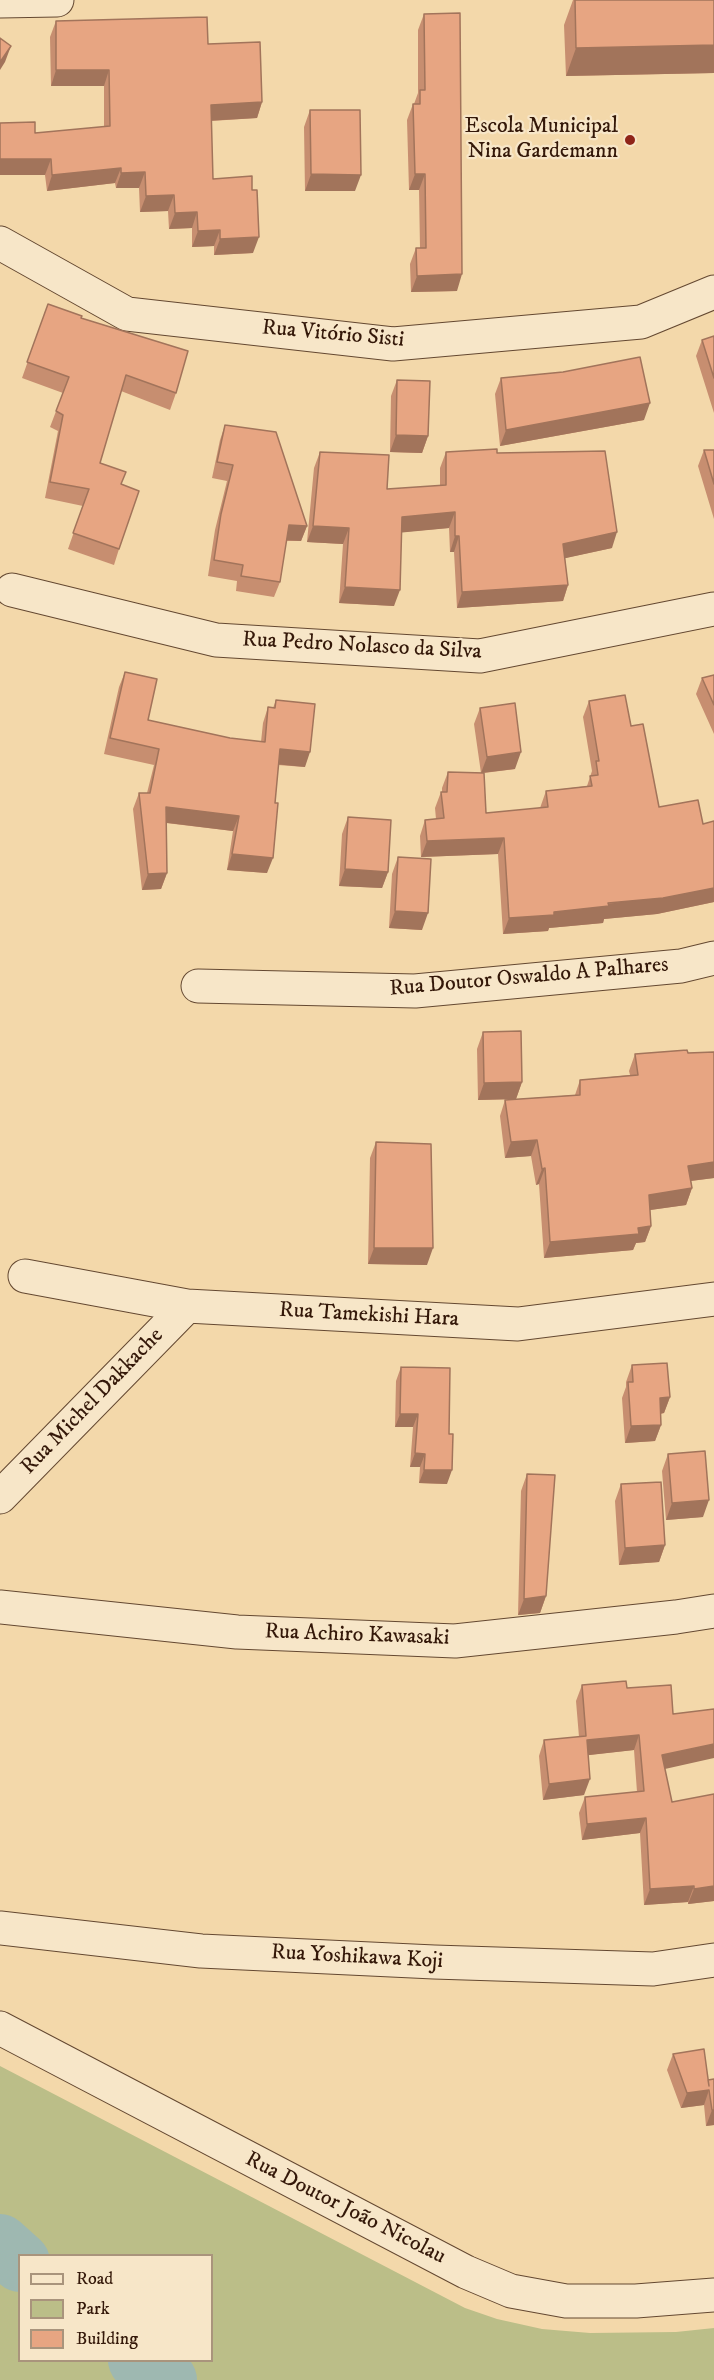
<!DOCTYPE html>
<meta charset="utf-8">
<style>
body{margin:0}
#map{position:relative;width:714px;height:2380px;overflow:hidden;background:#f3d8aa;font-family:"IM FELL DW Pica",serif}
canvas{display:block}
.legend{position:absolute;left:18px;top:2254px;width:195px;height:108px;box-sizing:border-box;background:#f7e6c8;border:2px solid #a9947c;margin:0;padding:8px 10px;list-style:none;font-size:18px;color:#341809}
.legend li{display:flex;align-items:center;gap:12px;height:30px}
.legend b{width:30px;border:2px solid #a9947c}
</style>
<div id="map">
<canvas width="714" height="2380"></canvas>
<ul class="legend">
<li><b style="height:8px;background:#f7e6c8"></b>Road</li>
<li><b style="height:16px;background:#bbbe88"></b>Park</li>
<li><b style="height:16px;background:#e7a582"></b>Building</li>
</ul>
</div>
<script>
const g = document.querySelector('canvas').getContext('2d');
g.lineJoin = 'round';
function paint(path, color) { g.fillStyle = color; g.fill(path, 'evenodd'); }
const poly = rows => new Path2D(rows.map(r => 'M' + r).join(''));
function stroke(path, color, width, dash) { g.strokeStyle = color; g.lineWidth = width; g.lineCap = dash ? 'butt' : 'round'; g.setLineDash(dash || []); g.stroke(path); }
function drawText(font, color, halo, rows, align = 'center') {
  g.font = font + ' "IM FELL DW Pica",serif'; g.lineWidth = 4.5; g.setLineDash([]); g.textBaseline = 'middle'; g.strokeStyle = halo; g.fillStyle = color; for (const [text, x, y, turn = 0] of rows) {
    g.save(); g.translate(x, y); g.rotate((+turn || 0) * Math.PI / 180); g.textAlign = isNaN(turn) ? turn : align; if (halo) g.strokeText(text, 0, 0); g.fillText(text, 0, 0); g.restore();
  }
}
paint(poly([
 [0,2066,465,2308,497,2319,542,2329,590,2333,676,2332,714,2328,714,2380,0,2380],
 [20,2256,212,2256,212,2360,20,2360]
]), '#bbbe88');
stroke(poly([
 [0,2244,20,2262],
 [138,2360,167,2380]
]), '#9eb8b1', 60);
const minor = poly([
 [0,1,57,0],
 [0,243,127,314,393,344,641,322,714,292],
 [12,590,216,640,480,656,714,609],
 [198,986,415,991,681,966,714,958],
 [25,1276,187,1306,518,1324,714,1299],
 [0,1497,187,1306],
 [0,1607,237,1632,455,1641,676,1617,714,1611],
 [0,1928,201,1951,434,1962,653,1969,714,1960],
 [0,2028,466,2272,511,2291,566,2301,636,2301,714,2295]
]);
stroke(minor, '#644831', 35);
stroke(minor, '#f7e6c8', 33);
paint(poly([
 [573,0,714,0,714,73,566,76,564,25],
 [424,14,457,291,411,292,410,264,416,248,420,248,419,190,409,190,407,120,413,104,414,104,418,93,418,30],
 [56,21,208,44,262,102,257,118,211,121,213,179,253,253,214,255,214,246,192,247,192,228,169,229,168,211,140,212,139,188,116,188,115,183,47,191,45,175,0,175,0,123,35,133,104,127,104,86,51,86,50,37],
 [310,110,355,191,305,191,304,127],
 [48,304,81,318,176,393,170,410,121,391,100,463,121,485,119,549,114,565,68,549,83,506,45,498,58,431,50,427,63,393,22,378],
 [714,336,714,413,696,356,702,340],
 [501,378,644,420,500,446,495,394],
 [397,380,428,436,422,453,390,452,391,396],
 [225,425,307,526,301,541,286,541,280,582,274,597,236,591,237,581,208,576,215,530,227,481,212,478,220,440],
 [704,450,714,450,714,519,698,466],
 [320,452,387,489,440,486,440,468,446,452,497,453,612,548,565,558,568,585,563,601,457,608,454,552,450,552,449,528,402,532,394,606,339,603,343,544,307,542,314,468],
 [125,672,148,720,230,738,261,742,263,723,268,707,273,708,276,700,305,767,278,765,267,873,227,870,233,831,166,823,167,873,161,889,142,890,133,809,139,793,147,793,154,765,104,754,119,687],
 [714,675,714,734,696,694,702,678],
 [589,701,631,726,659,807,703,824,714,821,714,902,657,914,604,919,603,923,549,928,548,931,503,934,498,854,421,857,420,836,425,820,436,819,435,808,441,792,442,792,442,788,448,772,481,773,474,724,480,708,515,769,484,773,486,813,540,808,546,791,587,786,592,771,583,717],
 [348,817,388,872,382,888,339,886,342,834],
 [398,857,422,930,389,928,392,874],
 [483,1032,522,1082,516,1099,478,1100,477,1049],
 [714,1052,714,1178,691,1181,692,1188,686,1205,650,1210,651,1226,645,1242,636,1243,633,1250,544,1258,539,1184,536,1185,531,1156,505,1158,500,1116,505,1100,575,1095,580,1080,630,1075,629,1071,635,1054,688,1053],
 [376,1142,427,1265,368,1264,370,1158],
 [632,1365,670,1397,664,1413,661,1414,661,1425,655,1441,625,1443,622,1398,626,1387,626,1382],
 [401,1367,447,1484,419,1483,420,1467,410,1467,413,1427,395,1427,396,1381],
 [668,1454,703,1517,666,1520,662,1471],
 [527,1474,546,1596,540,1613,518,1615,521,1491],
 [621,1484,665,1545,659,1562,619,1565,615,1501],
 [582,1685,627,1688,665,1769,672,1802,714,1901,688,1904,688,1902,644,1905,640,1833,582,1840,579,1813,585,1797,637,1792,634,1750,588,1755,584,1795,543,1800,539,1756,544,1740,579,1737,576,1701],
 [673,2054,708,2080,714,2079,714,2125,706,2126,704,2105,681,2108,667,2070]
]), '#c78e70');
paint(poly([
 [714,45,714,73,566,76,576,48],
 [11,46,5,62,0,70,0,62],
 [56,70,109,70,104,86,51,86],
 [262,102,257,118,205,121,211,105],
 [0,159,51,159,45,175,0,175],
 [121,168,115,183,47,191,52,175],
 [145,172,139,188,116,188,121,173],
 [311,174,361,175,355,191,305,191],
 [415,174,425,174,419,190,409,190],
 [174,195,168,211,140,212,146,196],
 [197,212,192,228,169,229,175,213],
 [220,230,214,246,192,247,198,231],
 [259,237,253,253,214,255,220,239],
 [462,274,457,291,411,292,417,276],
 [650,403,644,420,500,446,506,430],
 [396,435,428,436,422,453,390,452],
 [455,512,449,528,397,533,402,517],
 [289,525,307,526,301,541,283,540],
 [313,526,349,528,343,544,307,542],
 [617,532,612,548,557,560,563,544],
 [455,536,459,536,454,552,450,552],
 [568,585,563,601,457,608,462,592],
 [345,587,400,590,394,606,339,603],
 [280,749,310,752,305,767,274,764],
 [521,752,515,769,481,773,487,757],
 [166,807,239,816,233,831,160,822],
 [504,838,498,854,421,857,427,841],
 [232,854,273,858,267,873,227,870],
 [345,869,388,872,382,888,339,886],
 [167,873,161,889,142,890,148,874],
 [714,888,714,902,657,914,604,919,603,923,549,928,548,931,503,934,509,918,554,912],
 [395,911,428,913,422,930,389,928],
 [522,1082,516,1099,478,1100,484,1083],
 [537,1140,531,1156,505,1158,511,1142],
 [714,1162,714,1178,682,1182,688,1166],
 [545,1168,539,1184,536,1185,542,1169],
 [692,1188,686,1205,643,1211,649,1195],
 [651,1226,645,1242,636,1243,633,1250,544,1258,550,1242],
 [374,1248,433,1248,427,1265,368,1264],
 [670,1397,664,1413,654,1414,660,1398],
 [400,1414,418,1414,413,1427,395,1427],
 [661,1425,655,1441,625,1443,631,1426],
 [415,1453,425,1454,420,1467,410,1467],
 [424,1470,452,1470,447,1484,419,1483],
 [709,1500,703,1517,666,1520,672,1503],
 [665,1545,659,1562,619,1565,625,1548],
 [546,1596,540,1613,518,1615,524,1599],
 [639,1735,634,1750,581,1756,587,1740],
 [714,1744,714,1758,656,1771,662,1755],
 [590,1779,584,1795,543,1800,549,1784],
 [646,1818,640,1833,582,1840,587,1824],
 [694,1886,688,1902,644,1905,650,1889],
 [714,1886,714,1901,688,1904,694,1889],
 [709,2090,704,2105,681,2108,687,2093],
 [712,2110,714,2110,714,2125,706,2126]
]), '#a2745b');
const building = poly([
 [575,0,714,0,714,45,576,48,575,0],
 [460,13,462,274,417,276,416,248,426,248,425,174,415,174,413,104,420,104,420,90,425,90,424,14,460,13],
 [207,17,208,44,260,42,262,102,211,105,213,179,252,176,252,190,257,190,259,237,220,239,220,230,198,231,197,212,175,213,174,195,146,196,145,172,121,173,121,168,52,175,51,159,0,159,0,123,35,122,35,133,110,126,109,70,56,70,56,21,207,17],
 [0,38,11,46,0,62,0,38],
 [310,110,360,110,361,175,311,174,310,110],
 [48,304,82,316,81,318,188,351,176,393,126,375,100,463,126,472,121,484,139,491,119,549,73,533,89,489,50,482,63,415,56,411,69,377,27,362,48,304],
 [714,336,714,378,702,340,714,336],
 [640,357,650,403,506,430,501,378,563,372,640,357],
 [397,380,430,381,428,436,396,435,397,380],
 [225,425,276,432,307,526,289,525,280,582,241,576,243,565,214,560,221,514,233,465,217,462,225,425],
 [497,449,497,453,605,451,617,532,563,544,568,585,462,592,459,536,455,536,455,512,402,517,400,590,345,587,349,528,313,526,320,452,389,455,387,489,446,485,446,452,497,449],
 [704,450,714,450,714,484,704,450],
 [125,672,157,679,148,720,230,738,265,742,268,707,275,708,276,700,315,704,310,752,280,749,275,803,278,803,273,858,232,854,239,816,166,807,167,873,148,874,139,793,150,793,159,749,110,738,125,672],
 [714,675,714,705,702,678,714,675],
 [625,695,631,726,643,724,659,807,698,800,703,824,714,821,714,888,663,898,608,903,609,906,554,912,554,915,509,918,504,838,427,841,425,820,444,818,441,792,447,792,448,772,484,773,486,813,548,807,546,791,592,786,590,776,598,775,596,761,599,761,589,701,625,695],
 [515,703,521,752,487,757,480,708,515,703],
 [348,817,391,820,388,872,345,869,348,817],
 [398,857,431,859,428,913,395,911,398,857],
 [521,1031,522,1082,484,1083,483,1032,521,1031],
 [687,1050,688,1053,714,1052,714,1162,688,1166,692,1188,649,1195,651,1226,638,1228,639,1234,550,1242,545,1168,542,1169,537,1140,511,1142,505,1100,580,1095,580,1080,638,1075,635,1054,687,1050],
 [376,1142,431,1144,433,1248,374,1248,376,1142],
 [667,1363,670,1397,660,1398,661,1425,631,1426,628,1382,633,1382,632,1365,667,1363],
 [401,1367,450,1368,449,1434,453,1434,452,1470,424,1470,425,1454,415,1453,418,1414,400,1414,401,1367],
 [705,1451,709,1500,672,1503,668,1454,705,1451],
 [527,1474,555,1475,546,1596,524,1599,527,1474],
 [661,1482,665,1545,625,1548,621,1484,661,1482],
 [626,1681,627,1688,671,1685,673,1714,714,1709,714,1744,662,1755,672,1802,714,1794,714,1886,694,1889,694,1886,650,1889,646,1818,587,1824,585,1797,644,1791,639,1735,587,1740,590,1779,549,1784,544,1740,586,1736,582,1685,626,1681],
 [704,2049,709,2086,708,2080,714,2079,714,2110,712,2110,709,2090,687,2093,673,2054,704,2049]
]);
paint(building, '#e7a582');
stroke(building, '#a2745b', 1.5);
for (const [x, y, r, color] of [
 [630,140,6,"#8f2418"]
]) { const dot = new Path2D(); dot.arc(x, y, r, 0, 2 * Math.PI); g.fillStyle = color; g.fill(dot); stroke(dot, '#f7e6c8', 2); }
drawText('22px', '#341809', '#f7e6c8', [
 ["Escola Municipal",618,127],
 ["Nina Gardemann",618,152]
], 'right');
drawText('22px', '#341809', '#f7e6c8', [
 ["Rua Vitório Sisti",333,335,5],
 ["Rua Pedro Nolasco da Silva",362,647,3],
 ["Rua Doutor Oswaldo A Palhares",529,978,-5],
 ["Rua Tamekishi Hara",369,1316,3],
 ["Rua Michel Dakkache",93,1402,-46],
 ["Rua Achiro Kawasaki",357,1636,2],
 ["Rua Yoshikawa Koji",357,1958,3],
 ["Rua Doutor João Nicolau",345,2209,27]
]);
</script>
